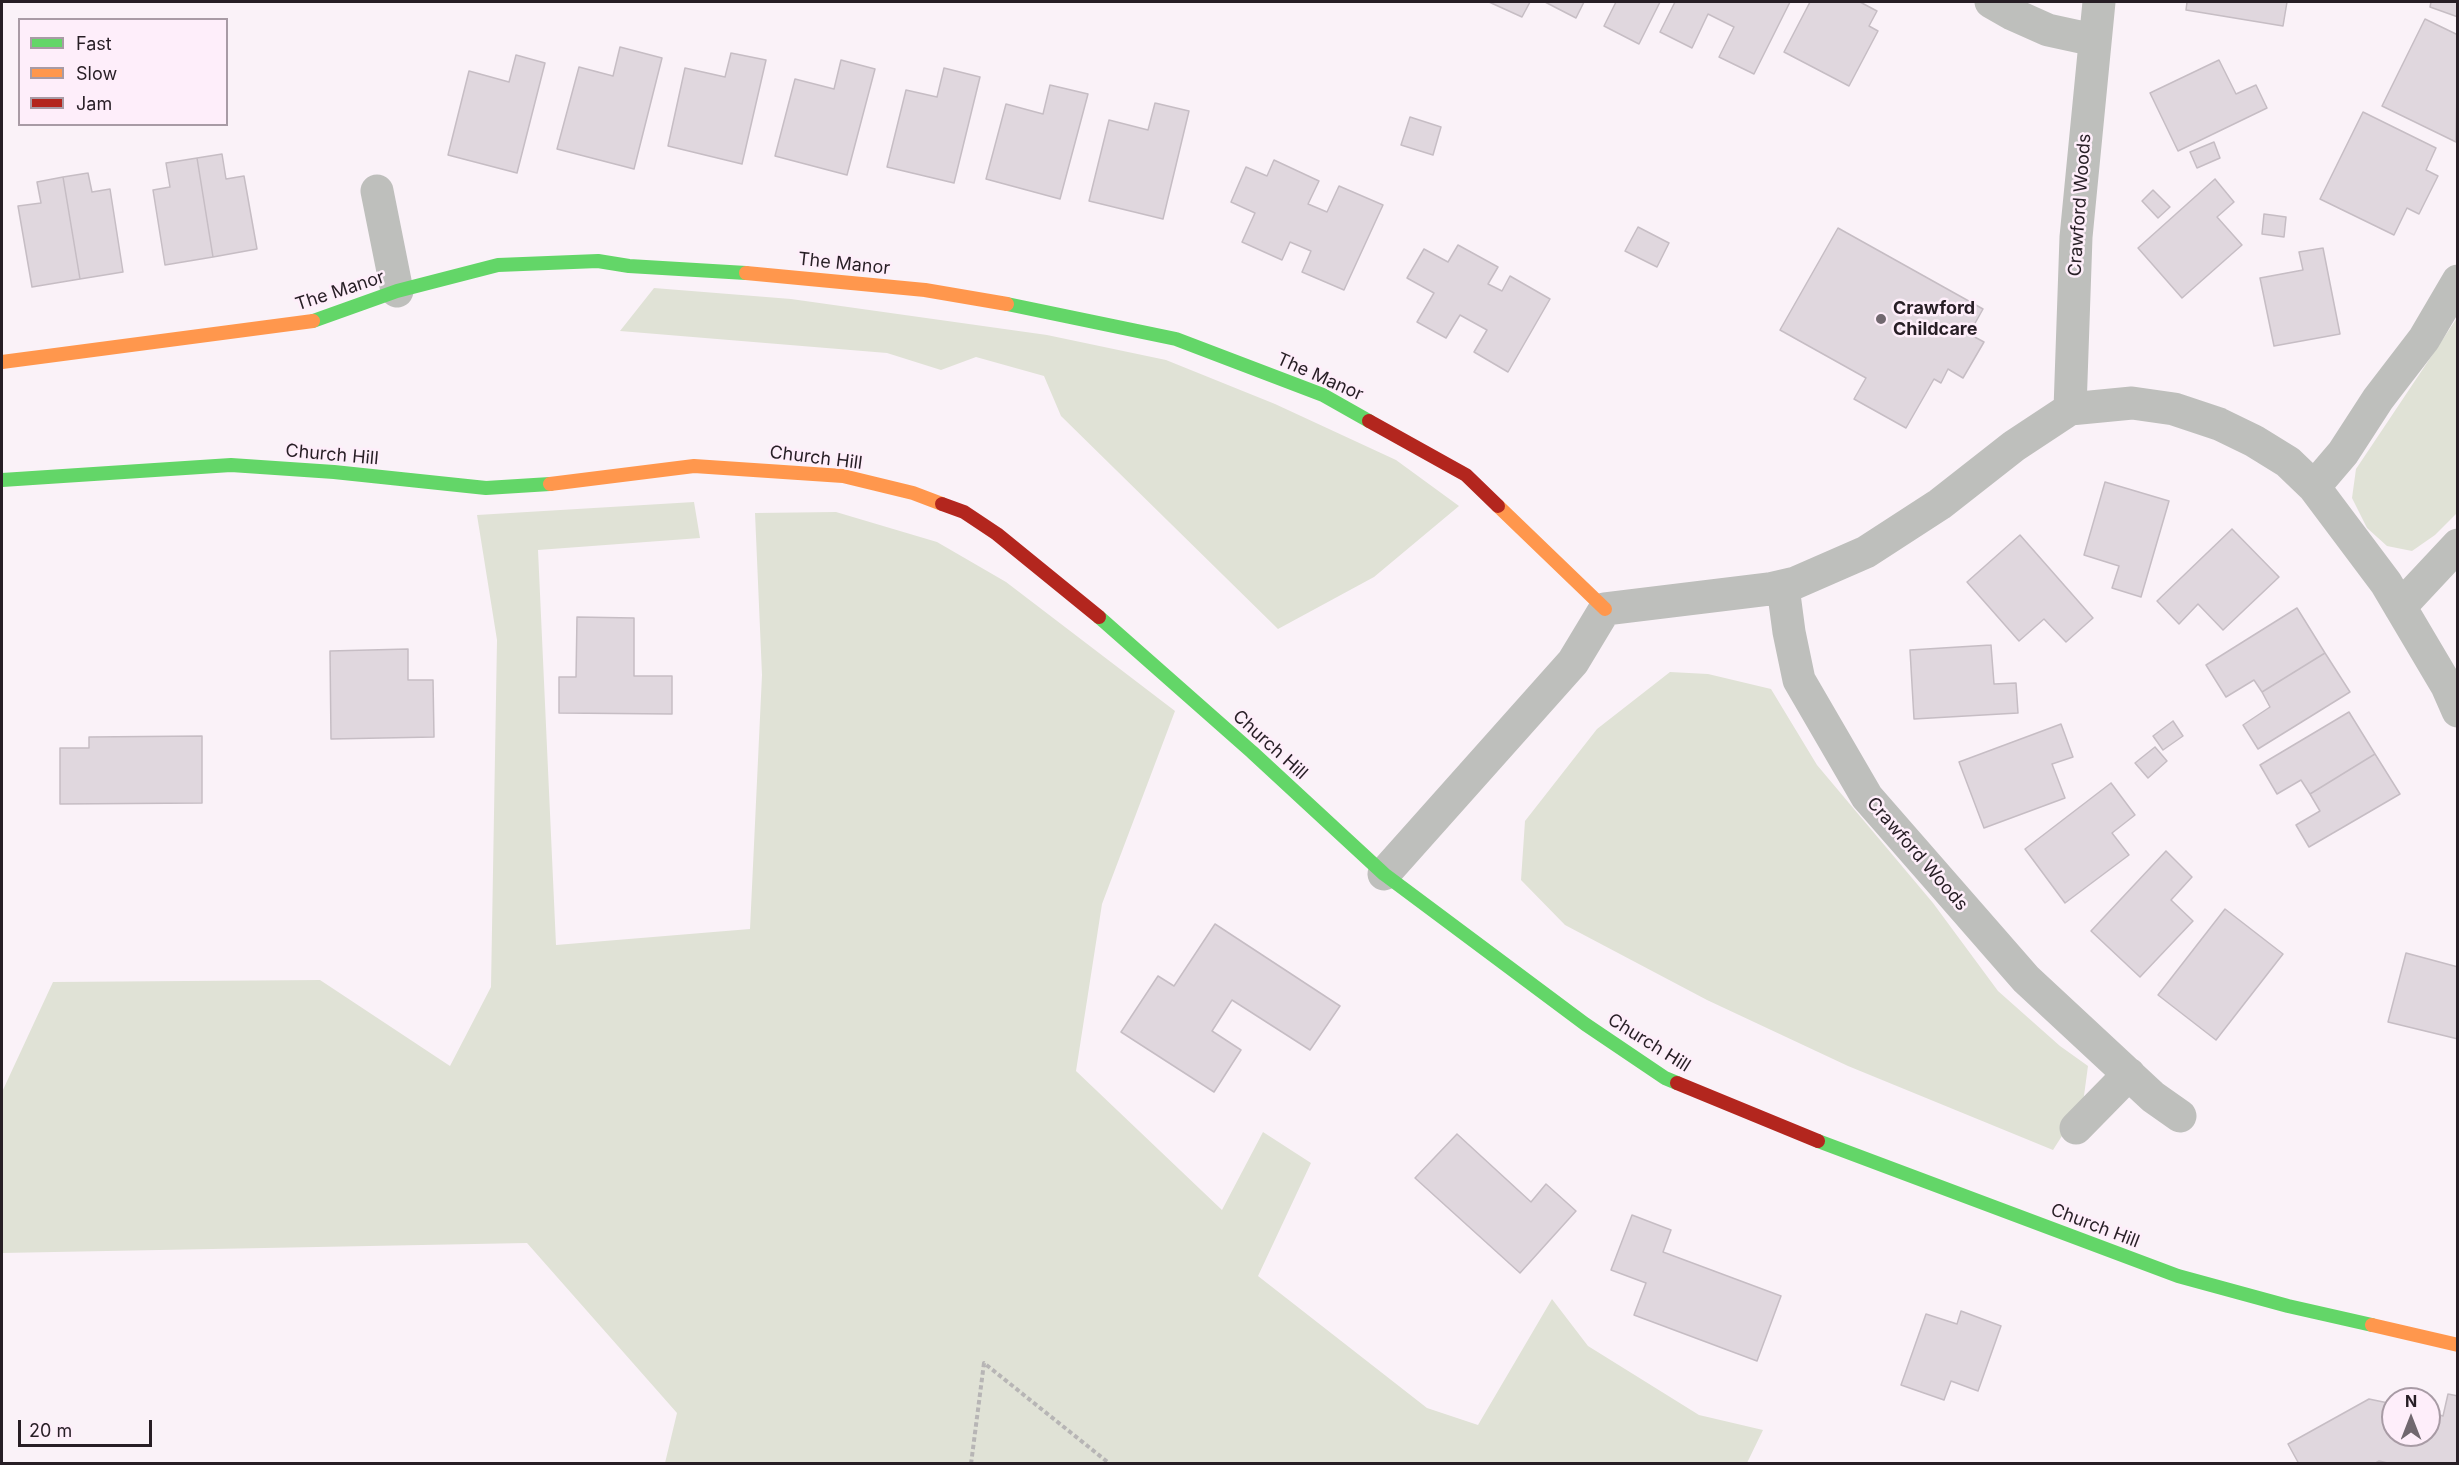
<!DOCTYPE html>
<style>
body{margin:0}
#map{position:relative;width:2459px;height:1465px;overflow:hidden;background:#faf2f8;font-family:Inter,sans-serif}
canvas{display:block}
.frame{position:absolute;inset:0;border:3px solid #271e25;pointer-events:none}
.legend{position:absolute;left:18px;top:18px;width:210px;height:108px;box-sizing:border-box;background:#feeefa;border:2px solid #a89ba5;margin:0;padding:8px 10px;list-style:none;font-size:18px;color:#271e25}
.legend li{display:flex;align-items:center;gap:12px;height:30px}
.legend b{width:30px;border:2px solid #a89ba5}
.north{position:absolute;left:2381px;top:1387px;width:60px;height:60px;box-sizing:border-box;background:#feeefa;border:2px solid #a89ba5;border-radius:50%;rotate:0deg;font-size:16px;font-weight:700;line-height:24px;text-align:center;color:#271e25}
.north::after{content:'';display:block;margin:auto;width:21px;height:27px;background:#71686f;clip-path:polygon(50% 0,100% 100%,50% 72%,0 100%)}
.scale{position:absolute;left:18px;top:1420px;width:134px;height:27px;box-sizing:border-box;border:3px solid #271e25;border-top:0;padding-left:8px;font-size:18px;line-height:21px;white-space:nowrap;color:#271e25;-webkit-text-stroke:4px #feeefa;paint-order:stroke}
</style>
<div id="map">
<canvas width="2459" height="1465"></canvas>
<div class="frame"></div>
<ul class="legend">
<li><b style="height:8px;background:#63d668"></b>Fast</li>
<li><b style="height:8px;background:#ff974d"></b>Slow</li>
<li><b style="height:8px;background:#b3261e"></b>Jam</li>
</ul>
<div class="north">N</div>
<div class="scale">20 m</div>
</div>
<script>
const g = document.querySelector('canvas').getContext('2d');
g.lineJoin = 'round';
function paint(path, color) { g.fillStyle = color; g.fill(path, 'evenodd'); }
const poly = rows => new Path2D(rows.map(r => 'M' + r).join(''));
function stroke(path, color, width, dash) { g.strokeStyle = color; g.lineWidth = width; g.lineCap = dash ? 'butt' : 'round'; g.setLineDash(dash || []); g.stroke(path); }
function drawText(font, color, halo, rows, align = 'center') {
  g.font = font + ' Inter,sans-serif'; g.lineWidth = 5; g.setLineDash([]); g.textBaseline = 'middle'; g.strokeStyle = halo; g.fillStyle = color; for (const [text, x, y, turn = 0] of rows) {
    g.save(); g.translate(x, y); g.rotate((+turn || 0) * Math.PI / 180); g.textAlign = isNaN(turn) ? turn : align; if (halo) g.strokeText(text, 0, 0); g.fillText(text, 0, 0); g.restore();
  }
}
paint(poly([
 [654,288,791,299,1047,335,1166,360,1275,404,1396,460,1459,506,1374,577,1278,629,1061,416,1044,376,976,357,941,370,887,353,620,331],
 [2457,318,2457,513,2435,535,2412,551,2387,546,2367,528,2352,498,2356,469],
 [694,502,700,538,538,550,556,945,750,929,762,675,755,513,836,512,937,542,1006,582,1175,711,1102,904,1076,1071,1222,1210,1263,1132,1311,1163,1258,1276,1427,1408,1478,1425,1552,1299,1588,1346,1699,1415,1763,1430,1747,1463,665,1463,677,1413,527,1243,2,1253,2,1092,53,982,320,980,450,1066,491,987,497,640,477,515],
 [1670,672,1708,674,1771,689,1817,765,1933,903,1998,991,2060,1046,2088,1066,2083,1103,2053,1150,1848,1066,1707,1000,1565,925,1521,880,1525,821,1597,729]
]), '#e0e2d6');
const building = poly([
 [1489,2,1530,2,1522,17,1489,2],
 [1545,2,1584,2,1576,18,1545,2],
 [1616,2,1660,2,1639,44,1604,26,1616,2],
 [1675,2,1790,2,1754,74,1719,57,1734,27,1708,14,1692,48,1660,32,1675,2],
 [1810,2,1860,2,1877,11,1869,26,1878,31,1849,86,1784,52,1810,2],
 [2187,2,2287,2,2283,26,2186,10,2187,2],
 [2431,2,2458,2,2458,17,2430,7,2431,2],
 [2425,19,2458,35,2456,142,2382,106,2425,19],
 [620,47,662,58,634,169,557,149,579,67,613,76,620,47],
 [731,53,766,60,742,164,668,146,685,68,725,77,731,53],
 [516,55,545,63,517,173,448,155,469,71,509,82,516,55],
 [841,60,875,69,847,175,775,156,795,79,834,89,841,60],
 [2219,60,2236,94,2256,85,2267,108,2178,151,2150,93,2219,60],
 [944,68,980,77,954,183,887,167,906,90,937,97,944,68],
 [1050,85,1088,94,1060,199,986,179,1006,104,1043,114,1050,85],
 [1155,103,1189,111,1163,219,1089,201,1109,120,1148,130,1155,103],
 [2363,112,2436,148,2426,170,2438,176,2419,214,2407,208,2394,235,2320,199,2363,112],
 [1410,117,1441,127,1433,155,1401,145,1410,117],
 [2214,142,2220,158,2197,168,2190,152,2214,142],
 [222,154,226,179,244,176,257,249,213,257,197,158,222,154],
 [197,158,213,257,165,265,153,190,170,187,166,163,197,158],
 [1274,160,1319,181,1308,204,1327,212,1339,186,1383,205,1344,290,1302,272,1311,251,1290,242,1282,260,1242,242,1255,213,1231,202,1246,167,1267,176,1274,160],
 [88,173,92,192,110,189,123,272,80,279,63,177,88,173],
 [63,177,80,279,32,287,18,206,41,203,37,182,63,177],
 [2215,179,2234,202,2217,217,2242,245,2182,298,2138,248,2215,179],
 [2153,190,2170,207,2158,218,2142,201,2153,190],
 [2264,214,2286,217,2284,237,2262,234,2264,214],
 [1638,227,1669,243,1657,267,1625,251,1638,227],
 [1838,228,1983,309,1969,334,1984,342,1963,378,1948,369,1941,383,1934,379,1906,428,1854,399,1866,378,1780,330,1838,228],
 [1458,245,1498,267,1488,284,1502,291,1510,276,1550,299,1508,372,1474,352,1487,330,1460,315,1446,338,1417,322,1434,293,1407,278,1424,249,1448,262,1458,245],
 [2323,248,2340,334,2274,346,2260,278,2303,270,2299,252,2323,248],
 [2105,482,2169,501,2141,597,2112,588,2119,566,2084,555,2105,482],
 [2232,529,2279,577,2223,630,2198,604,2179,624,2157,601,2232,529],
 [2020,535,2093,618,2066,642,2044,619,2019,641,1967,582,2020,535],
 [2297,608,2325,653,2262,692,2254,680,2226,697,2206,665,2297,608],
 [577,617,634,618,634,676,672,676,672,714,559,713,559,677,576,677,577,617],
 [1991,645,1994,684,2016,683,2018,713,1914,719,1910,650,1991,645],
 [408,649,408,680,433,680,434,737,331,739,330,651,408,649],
 [2325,653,2350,692,2258,749,2243,725,2270,707,2262,692,2325,653],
 [2349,712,2375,754,2310,794,2301,780,2277,794,2260,765,2349,712],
 [2173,721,2183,736,2163,750,2153,736,2173,721],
 [2061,724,2073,757,2052,764,2065,798,1984,828,1959,762,2061,724],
 [202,736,202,803,60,804,60,748,89,748,89,737,202,736],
 [2155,747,2167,761,2148,778,2135,763,2155,747],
 [2375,754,2400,794,2309,847,2296,825,2320,811,2310,794,2375,754],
 [2111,783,2135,815,2112,833,2129,855,2065,903,2025,849,2111,783],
 [2166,851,2192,877,2171,900,2193,921,2140,977,2091,931,2166,851],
 [2225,909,2283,954,2216,1040,2158,995,2225,909],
 [1215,924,1340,1006,1310,1050,1232,1000,1212,1031,1241,1050,1214,1092,1121,1032,1158,976,1174,986,1215,924],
 [2406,953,2458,967,2458,1039,2388,1022,2406,953],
 [1457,1134,1531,1202,1546,1184,1576,1211,1520,1273,1415,1178,1457,1134],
 [1632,1215,1671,1230,1663,1252,1781,1296,1757,1361,1634,1315,1646,1283,1611,1270,1632,1215],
 [1961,1311,2001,1326,1978,1391,1951,1381,1944,1400,1901,1385,1926,1314,1957,1324,1961,1311],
 [2448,1394,2458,1396,2458,1464,2392,1464,2379,1461,2374,1464,2299,1464,2288,1444,2369,1399,2393,1404,2393,1435,2429,1435,2429,1412,2443,1416,2448,1394]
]);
paint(building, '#e0d7de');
stroke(building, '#c6bdc4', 1.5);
stroke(poly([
 [971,1464,984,1363,1110,1464]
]), '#b7b5b5', 4, [4.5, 3]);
stroke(poly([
 [1991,2,2012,14,2048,30,2094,40],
 [377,191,397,291],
 [2070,409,2076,237,2099,2],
 [2314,487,2343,453,2378,399,2424,339,2458,281],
 [1783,587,1789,632,1799,680,1867,797,2026,979,2153,1097,2180,1116],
 [2400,607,2458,545],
 [1384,874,1573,662,1605,609,1769,589,1795,583,1866,552,1940,504,2014,446,2070,409,2132,403,2174,409,2219,424,2254,441,2288,462,2314,487,2386,583,2447,686,2458,711],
 [2076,1128,2129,1074]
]), '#bebfbc', 33);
stroke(poly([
 [1007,304,1176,339,1323,395,1369,421],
 [313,321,397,291,498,265,598,261,629,266,746,273],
 [2,480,231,465,334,472,486,488,550,484],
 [1099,617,1252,752,1384,874,1585,1024,1665,1078,1677,1083],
 [1818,1141,2178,1276,2288,1306,2372,1325]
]), '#63d668', 14);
stroke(poly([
 [746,273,925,290,1007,304],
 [2,362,313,321],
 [550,484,694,466,843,476,913,493,942,504],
 [1498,506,1605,609],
 [2372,1325,2458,1345]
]), '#ff974d', 14);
stroke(poly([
 [1369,421,1466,475,1498,506],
 [942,504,964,512,997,534,1099,617],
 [1677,1083,1818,1141]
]), '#b3261e', 14);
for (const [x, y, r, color] of [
 [1881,319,6,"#71686f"]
]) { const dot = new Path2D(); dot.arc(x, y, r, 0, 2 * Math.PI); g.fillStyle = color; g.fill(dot); stroke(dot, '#feeefa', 2); }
drawText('18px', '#271e25', '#feeefa', [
 ["Crawford Woods",2080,205,-86],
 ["The Manor",844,264,6],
 ["The Manor",340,291,-18],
 ["The Manor",1320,377,24],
 ["Church Hill",332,455,5],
 ["Church Hill",816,458,7],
 ["Church Hill",1270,745,42],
 ["Crawford Woods",1917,854,49],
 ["Church Hill",1649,1043,32],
 ["Church Hill",2095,1226,21]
]);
drawText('bold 18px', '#271e25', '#feeefa', [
 ["Crawford",1893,309],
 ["Childcare",1893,330]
], 'left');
</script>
